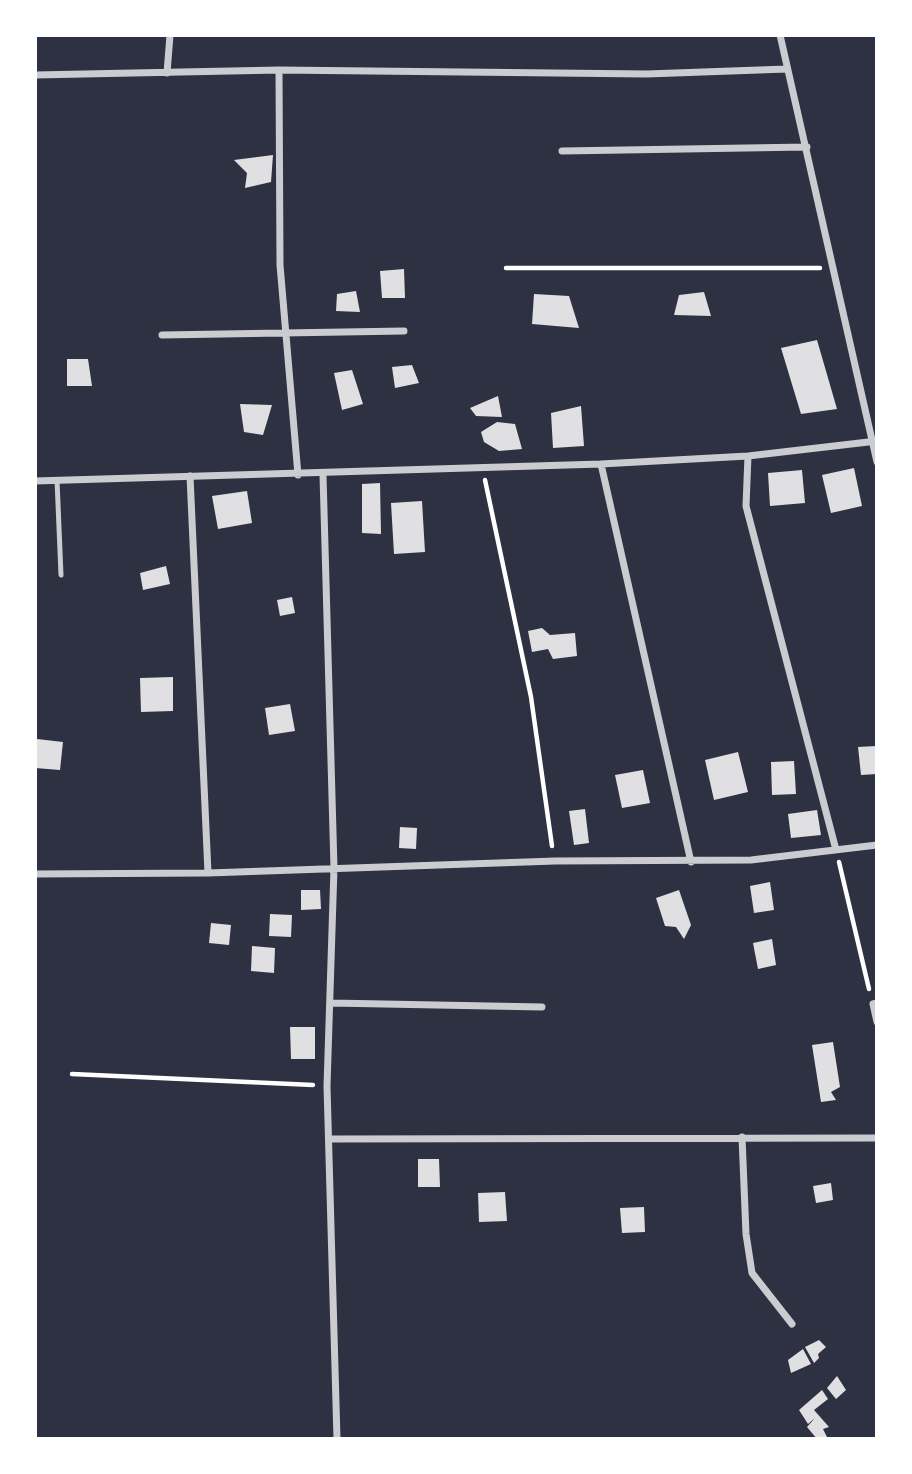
<!DOCTYPE html>
<style>
body{margin:0}
#map{position:relative;width:912px;height:1474px;overflow:hidden;background:#2d3142;font-family:Montserrat,sans-serif}
canvas{display:block}
.frame{position:absolute;inset:0;border:37px solid #fff;pointer-events:none}
</style>
<div id="map">
<canvas width="912" height="1474"></canvas>
<div class="frame"></div>
</div>
<script>
const g = document.querySelector('canvas').getContext('2d');
g.lineJoin = 'round';
function paint(path, color) { g.fillStyle = color; g.fill(path, 'evenodd'); }
const poly = rows => new Path2D(rows.map(r => 'M' + r).join(''));
function stroke(path, color, width, dash) { g.strokeStyle = color; g.lineWidth = width; g.lineCap = dash ? 'butt' : 'round'; g.setLineDash(dash || []); g.stroke(path); }
paint(poly([
 [273,155,271,182,245,188,247,173,234,160],
 [404,269,405,298,382,298,380,271],
 [356,291,360,312,336,311,337,294],
 [704,292,711,316,674,315,679,295],
 [534,294,569,296,579,328,532,324],
 [817,340,837,409,801,414,781,348],
 [67,359,88,359,92,386,67,386],
 [412,365,419,383,395,388,392,367],
 [352,370,363,404,342,410,334,373],
 [498,396,502,417,476,416,470,408],
 [240,404,272,405,263,435,244,432],
 [581,406,584,446,553,448,551,413],
 [497,422,515,424,522,449,499,451,484,442,481,432],
 [854,468,862,506,831,513,822,475],
 [802,470,805,503,770,506,768,473],
 [380,483,381,534,362,533,362,484],
 [247,491,252,523,218,529,212,496],
 [422,501,425,552,394,554,391,503],
 [166,566,170,584,143,590,140,573],
 [292,597,295,613,280,616,277,600],
 [542,628,550,635,575,633,577,656,553,659,548,649,532,652,528,631],
 [173,677,173,711,141,712,140,678],
 [290,704,295,731,269,735,265,708],
 [37,739,63,742,60,770,35,768],
 [876,746,877,774,861,775,858,747],
 [738,752,748,792,714,800,705,760],
 [794,761,796,794,772,795,771,762],
 [643,770,650,803,622,808,615,775],
 [585,809,589,843,574,845,569,811],
 [817,810,821,835,791,838,788,814],
 [400,827,417,828,416,849,399,848],
 [770,882,774,910,754,913,750,886],
 [301,890,320,890,321,909,301,910],
 [679,890,691,925,684,939,676,927,665,926,656,898],
 [270,914,292,915,291,937,269,936],
 [211,923,231,925,229,945,209,943],
 [772,939,776,965,758,969,753,943],
 [252,946,275,948,274,973,251,971],
 [290,1027,315,1027,315,1059,291,1059],
 [833,1042,840,1087,831,1092,836,1100,821,1102,812,1045],
 [418,1159,439,1159,440,1187,418,1187],
 [831,1183,833,1200,816,1203,813,1186],
 [505,1192,507,1221,479,1222,478,1193],
 [644,1207,645,1232,622,1233,620,1208],
 [819,1340,826,1347,818,1354,819,1358,814,1363,805,1347],
 [803,1349,811,1364,791,1373,788,1360],
 [837,1376,846,1390,836,1399,827,1388],
 [822,1390,828,1399,814,1410,829,1427,823,1429,828,1439,817,1439,807,1427,815,1418,808,1424,799,1410]
]), '#e0e0e3');
stroke(poly([
 [506,268,820,268],
 [485,480,531,697,552,846],
 [839,862,869,989],
 [72,1074,313,1085]
]), '#fff', 4.5);
stroke(poly([
 [57,480,61,575]
]), '#caccd0', 5);
stroke(poly([
 [780,35,877,462],
 [279,70,280,265,298,475],
 [167,73,170,35],
 [35,75,279,70,647,74,787,69],
 [562,151,807,147],
 [162,335,404,331],
 [748,456,746,506,836,850],
 [601,464,691,862],
 [323,475,334,868,327,1086,337,1439],
 [190,476,208,873],
 [35,481,601,464,748,456,877,441],
 [35,874,208,873,555,861,751,860,877,845],
 [331,1003,542,1007],
 [877,1003,873,1004,877,1022],
 [742,1137,746,1234,752,1273,792,1324],
 [329,1139,877,1138]
]), '#caccd0', 7);
</script>
